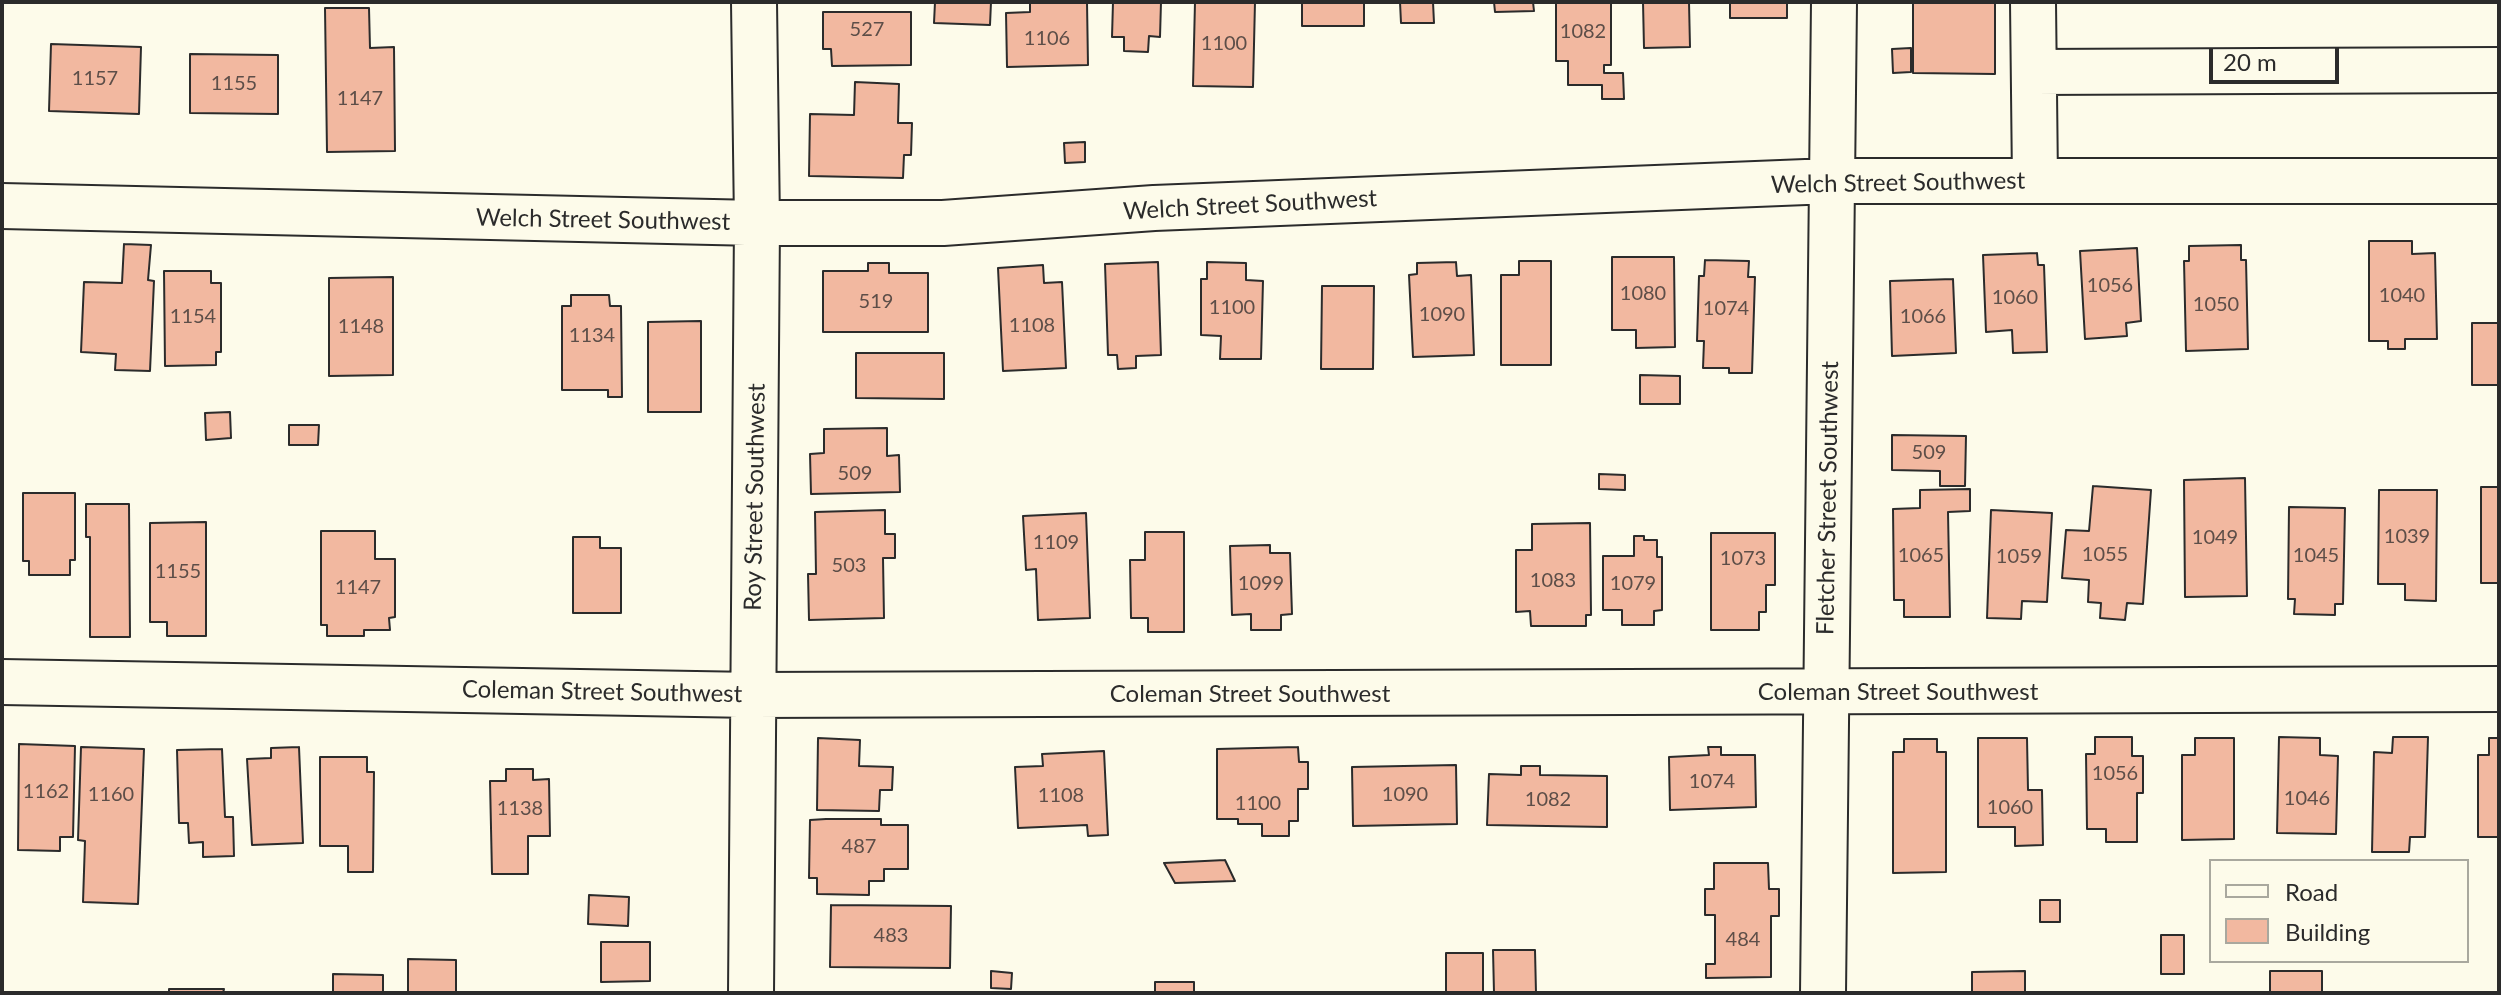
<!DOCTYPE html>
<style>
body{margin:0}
#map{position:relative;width:2501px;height:995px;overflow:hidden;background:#fdfbea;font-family:Lato,sans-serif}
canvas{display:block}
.frame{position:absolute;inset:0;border:4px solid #2b2b2b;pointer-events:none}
.legend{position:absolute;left:2209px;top:859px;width:260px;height:104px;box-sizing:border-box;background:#fdfbea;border:2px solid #a9a89e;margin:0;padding:10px 14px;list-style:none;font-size:24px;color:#2b2b2b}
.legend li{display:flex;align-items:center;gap:16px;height:40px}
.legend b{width:40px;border:2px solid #a9a89e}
.scale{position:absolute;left:2209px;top:48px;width:130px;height:36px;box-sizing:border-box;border:4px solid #2b2b2b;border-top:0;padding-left:10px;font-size:24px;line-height:28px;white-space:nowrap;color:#2b2b2b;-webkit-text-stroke:6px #fdfbea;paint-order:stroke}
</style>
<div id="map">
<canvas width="2501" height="995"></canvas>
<div class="frame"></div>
<ul class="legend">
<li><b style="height:10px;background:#fdfbea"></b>Road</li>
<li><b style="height:22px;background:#f2b8a0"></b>Building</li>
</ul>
<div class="scale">20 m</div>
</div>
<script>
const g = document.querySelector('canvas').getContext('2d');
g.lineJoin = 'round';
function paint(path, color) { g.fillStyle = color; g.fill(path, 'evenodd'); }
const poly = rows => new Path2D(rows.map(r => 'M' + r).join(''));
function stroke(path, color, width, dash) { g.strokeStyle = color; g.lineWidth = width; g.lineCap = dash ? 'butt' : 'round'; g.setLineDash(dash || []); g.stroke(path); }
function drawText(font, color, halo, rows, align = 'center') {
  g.font = font + ' Lato,sans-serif'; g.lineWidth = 6; g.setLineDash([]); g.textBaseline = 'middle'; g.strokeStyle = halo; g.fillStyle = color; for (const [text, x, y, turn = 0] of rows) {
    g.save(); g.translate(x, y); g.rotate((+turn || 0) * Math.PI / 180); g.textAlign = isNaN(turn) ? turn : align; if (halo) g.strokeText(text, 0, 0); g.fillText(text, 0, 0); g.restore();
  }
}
const building = poly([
 [935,2,991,2,990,25,934,23,935,2],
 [1030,2,1087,2,1088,65,1007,67,1006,13,1030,12,1030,2],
 [1113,2,1161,2,1160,37,1149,36,1148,52,1124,51,1124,37,1112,37,1113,2],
 [1195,2,1255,2,1253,87,1193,86,1195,2],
 [1302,2,1364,2,1364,26,1302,26,1302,2],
 [1400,2,1437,2,1433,2,1434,23,1401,23,1400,2],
 [1494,2,1533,2,1534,11,1495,12,1494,2],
 [1556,2,1611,2,1611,65,1604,65,1604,73,1623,73,1624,99,1602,99,1602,85,1568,85,1568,61,1556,61,1556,2],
 [1643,2,1689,2,1690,47,1644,48,1643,2],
 [1730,2,1787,2,1787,18,1730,18,1730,2],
 [1913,2,1995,2,1995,74,1913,73,1913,2],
 [325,8,369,8,370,48,394,47,395,151,327,152,325,8],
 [823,12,911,12,911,65,832,66,831,49,823,49,823,12],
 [51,44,141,47,139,114,49,111,51,44],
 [1911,48,1911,72,1893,73,1892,49,1911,48],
 [190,54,278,55,278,114,190,113,190,54],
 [855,82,899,84,898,123,912,123,911,155,904,155,903,178,809,176,810,114,854,115,855,82],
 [1085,142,1085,162,1065,163,1064,143,1085,142],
 [2369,241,2412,241,2412,254,2435,253,2437,339,2405,339,2405,349,2388,349,2388,341,2369,341,2369,241],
 [124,244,151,245,148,280,154,281,150,371,115,370,116,354,81,352,84,282,122,283,124,244],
 [2241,245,2241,260,2246,260,2248,349,2186,351,2184,261,2189,261,2189,246,2241,245],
 [2137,248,2141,321,2126,323,2127,336,2085,339,2080,251,2137,248],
 [2037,253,2038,265,2044,265,2047,352,2013,353,2012,330,1986,332,1983,255,2037,253],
 [1612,257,1674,257,1675,347,1636,348,1636,330,1612,330,1612,257],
 [1705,260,1749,261,1748,277,1755,277,1752,373,1729,373,1729,368,1703,368,1704,341,1697,341,1699,276,1704,276,1705,260],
 [1519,261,1551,261,1551,365,1501,365,1501,275,1519,275,1519,261],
 [1158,262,1161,355,1136,356,1136,368,1118,369,1117,355,1108,355,1105,264,1158,262],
 [1207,262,1246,263,1246,280,1263,281,1261,359,1220,359,1221,336,1201,335,1201,279,1207,279,1207,262],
 [1456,262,1457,276,1471,275,1474,355,1413,357,1409,275,1417,274,1417,263,1456,262],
 [868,263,889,263,889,273,928,273,928,332,823,332,823,271,868,271,868,263],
 [1043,265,1044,283,1062,282,1066,368,1003,371,998,268,1043,265],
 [164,271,211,271,211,283,221,283,221,352,216,352,216,365,165,366,164,271],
 [393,277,393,375,329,376,329,278,393,277],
 [1953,279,1956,353,1892,356,1890,281,1953,279],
 [1322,286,1374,286,1373,369,1321,369,1322,286],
 [571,295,609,295,610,306,621,306,622,397,608,397,608,390,562,390,562,306,571,306,571,295],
 [701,321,701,412,648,412,648,322,701,321],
 [2472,323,2499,323,2499,385,2472,385,2472,323],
 [856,353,944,353,944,399,856,398,856,353],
 [1640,375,1680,376,1680,404,1640,404,1640,375],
 [230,412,231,438,206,440,205,413,230,412],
 [289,425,319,425,318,445,289,445,289,425],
 [887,428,887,456,899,455,900,492,811,494,810,454,824,453,824,429,887,428],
 [1892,435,1966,436,1965,486,1940,486,1940,471,1892,470,1892,435],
 [1599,474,1625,475,1625,490,1599,489,1599,474],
 [2245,478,2247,596,2185,597,2184,480,2245,478],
 [2093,486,2151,490,2143,604,2127,603,2125,620,2100,618,2101,603,2088,602,2089,580,2062,578,2066,530,2089,531,2093,486],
 [2481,487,2499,487,2499,583,2481,583,2481,487],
 [1970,489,1970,511,1948,512,1950,617,1904,617,1904,600,1894,600,1893,509,1920,508,1920,490,1970,489],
 [2379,490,2437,490,2436,601,2405,600,2405,584,2378,584,2379,490],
 [23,493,75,493,75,560,70,560,70,575,29,575,29,561,23,561,23,493],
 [86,504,129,504,130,637,90,637,90,537,86,537,86,504],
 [2289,507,2345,508,2343,604,2335,604,2335,615,2294,614,2295,599,2288,599,2289,507],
 [885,510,885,534,895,534,895,558,883,558,884,618,809,620,808,574,816,574,815,512,885,510],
 [1991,510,2052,513,2047,602,2022,601,2021,619,1987,618,1991,510],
 [1086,513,1090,618,1038,620,1036,569,1026,570,1023,516,1086,513],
 [206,522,206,636,167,636,167,622,150,622,150,523,206,522],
 [1590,523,1591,615,1586,615,1586,626,1531,626,1530,611,1516,612,1516,550,1532,550,1532,524,1590,523],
 [321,531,375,531,375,559,395,559,395,617,389,618,390,630,364,630,364,636,327,636,327,625,321,625,321,531],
 [1145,532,1184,532,1184,632,1148,632,1148,618,1131,618,1130,560,1145,560,1145,532],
 [1711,533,1775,533,1775,585,1766,585,1766,612,1759,612,1759,630,1711,630,1711,533],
 [1634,536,1644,536,1644,540,1657,540,1657,557,1662,557,1662,610,1654,611,1654,625,1622,625,1622,610,1603,610,1603,556,1634,556,1634,536],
 [573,537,600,537,600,548,621,548,621,613,573,613,573,537],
 [1270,545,1270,553,1290,553,1292,614,1281,615,1281,630,1251,630,1251,614,1232,615,1230,546,1270,545],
 [2095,737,2132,737,2132,756,2143,756,2143,793,2137,793,2137,842,2106,842,2106,829,2087,829,2086,754,2095,754,2095,737],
 [2279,737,2320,738,2320,755,2338,756,2336,834,2277,833,2279,737],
 [2393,737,2428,737,2425,837,2410,837,2409,852,2372,852,2374,752,2392,753,2393,737],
 [818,738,860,740,859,766,893,767,892,790,880,790,879,811,817,810,818,738],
 [1978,738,2027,738,2028,790,2042,790,2043,845,2015,846,2015,827,1978,827,1978,738],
 [2195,738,2234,738,2234,839,2182,840,2182,755,2195,755,2195,738],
 [2489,738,2499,738,2499,837,2478,837,2478,755,2489,755,2489,738],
 [1904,739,1937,739,1937,752,1946,752,1946,872,1893,873,1893,752,1904,752,1904,739],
 [19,744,75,746,73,837,60,837,60,851,18,850,19,744],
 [81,747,144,749,138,904,83,902,85,841,78,840,81,747],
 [299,747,303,843,252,845,247,759,271,758,271,748,299,747],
 [1298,747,1299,762,1308,762,1308,789,1298,789,1298,821,1289,821,1289,836,1262,836,1262,824,1238,824,1238,819,1217,819,1217,749,1298,747],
 [1708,747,1721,747,1721,755,1755,755,1756,807,1670,810,1669,757,1709,755,1708,747],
 [222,749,225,817,233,817,234,856,203,857,203,842,189,843,188,823,179,823,177,750,222,749],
 [1104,751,1108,835,1088,836,1087,825,1018,828,1015,767,1043,766,1042,754,1104,751],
 [320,757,367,757,367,772,374,772,373,872,348,872,348,846,320,846,320,757],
 [1456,765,1457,824,1353,826,1352,767,1456,765],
 [1521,766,1540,766,1540,775,1607,776,1607,827,1487,825,1489,774,1521,775,1521,766],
 [506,769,533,769,533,780,549,779,550,836,528,836,528,874,492,874,490,781,506,781,506,769],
 [826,819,881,819,881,825,908,825,908,869,884,869,884,881,869,881,869,895,817,894,817,878,809,878,810,820,826,819],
 [1225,860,1235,881,1175,883,1164,863,1225,860],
 [1714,863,1768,863,1769,889,1779,889,1779,916,1771,916,1771,977,1706,978,1706,964,1715,964,1715,915,1705,915,1705,889,1714,889,1714,863],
 [589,895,629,897,628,926,588,924,589,895],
 [2040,900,2060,900,2060,922,2040,922,2040,900],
 [831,905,951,906,950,968,830,967,831,905],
 [2161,935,2184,935,2184,974,2161,974,2161,935],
 [601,942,650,942,650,981,601,982,601,942],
 [1493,950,1535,950,1536,993,1494,993,1493,950],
 [1446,953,1483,953,1483,993,1446,993,1446,953],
 [408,959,456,960,456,993,408,993,408,959],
 [991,971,1012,973,1011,989,991,988,991,971],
 [2025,971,2025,993,1972,993,1972,972,2025,971],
 [2270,971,2322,971,2322,993,2270,993,2270,971],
 [333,974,383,975,383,993,333,993,333,974],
 [1155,982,1194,982,1194,993,1155,993,1155,982],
 [169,989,224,989,223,993,169,993,169,989]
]);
paint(building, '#f2b8a0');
stroke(building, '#2b2b2b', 2);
const minor = poly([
 [2033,2,2035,181],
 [2034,72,2499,70],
 [2,206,757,223,943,223,1154,208,1831,181,2499,181],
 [2,682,753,695,2499,689],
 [751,993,757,223,754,2],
 [1823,993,1834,2]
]);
stroke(minor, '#2b2b2b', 48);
stroke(minor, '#fdfbea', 44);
drawText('20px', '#5d4e48', null, [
 ["527",867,30],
 ["1082",1583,32],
 ["1106",1047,39],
 ["1100",1224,44],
 ["1157",95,79],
 ["1155",234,84],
 ["1147",360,99],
 ["1056",2110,286],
 ["1080",1643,294],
 ["1040",2402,296],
 ["1060",2015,298],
 ["519",876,302],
 ["1050",2216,305],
 ["1100",1232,308],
 ["1074",1726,309],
 ["1090",1442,315],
 ["1154",193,317],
 ["1066",1923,317],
 ["1108",1032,326],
 ["1148",361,327],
 ["1134",592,336],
 ["509",1929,453],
 ["509",855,474],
 ["1039",2407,537],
 ["1049",2215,538],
 ["1109",1056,543],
 ["1055",2105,555],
 ["1065",1921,556],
 ["1045",2316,556],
 ["1059",2019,557],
 ["1073",1743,559],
 ["503",849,566],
 ["1155",178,572],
 ["1083",1553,581],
 ["1099",1261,584],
 ["1079",1633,584],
 ["1147",358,588],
 ["1056",2115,774],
 ["1074",1712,782],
 ["1162",46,792],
 ["1160",111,795],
 ["1090",1405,795],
 ["1108",1061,796],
 ["1046",2307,799],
 ["1082",1548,800],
 ["1100",1258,804],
 ["1060",2010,808],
 ["1138",520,809],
 ["487",859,847],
 ["483",891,936],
 ["484",1743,940]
]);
drawText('24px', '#2b2b2b', '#fdfbea', [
 ["Welch Street Southwest",1898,183,-1],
 ["Welch Street Southwest",1250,205,-3],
 ["Welch Street Southwest",603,220,1],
 ["Roy Street Southwest",755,497,-89],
 ["Fletcher Street Southwest",1828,498,-89],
 ["Coleman Street Southwest",602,692,1],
 ["Coleman Street Southwest",1898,692],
 ["Coleman Street Southwest",1250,694]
]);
</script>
